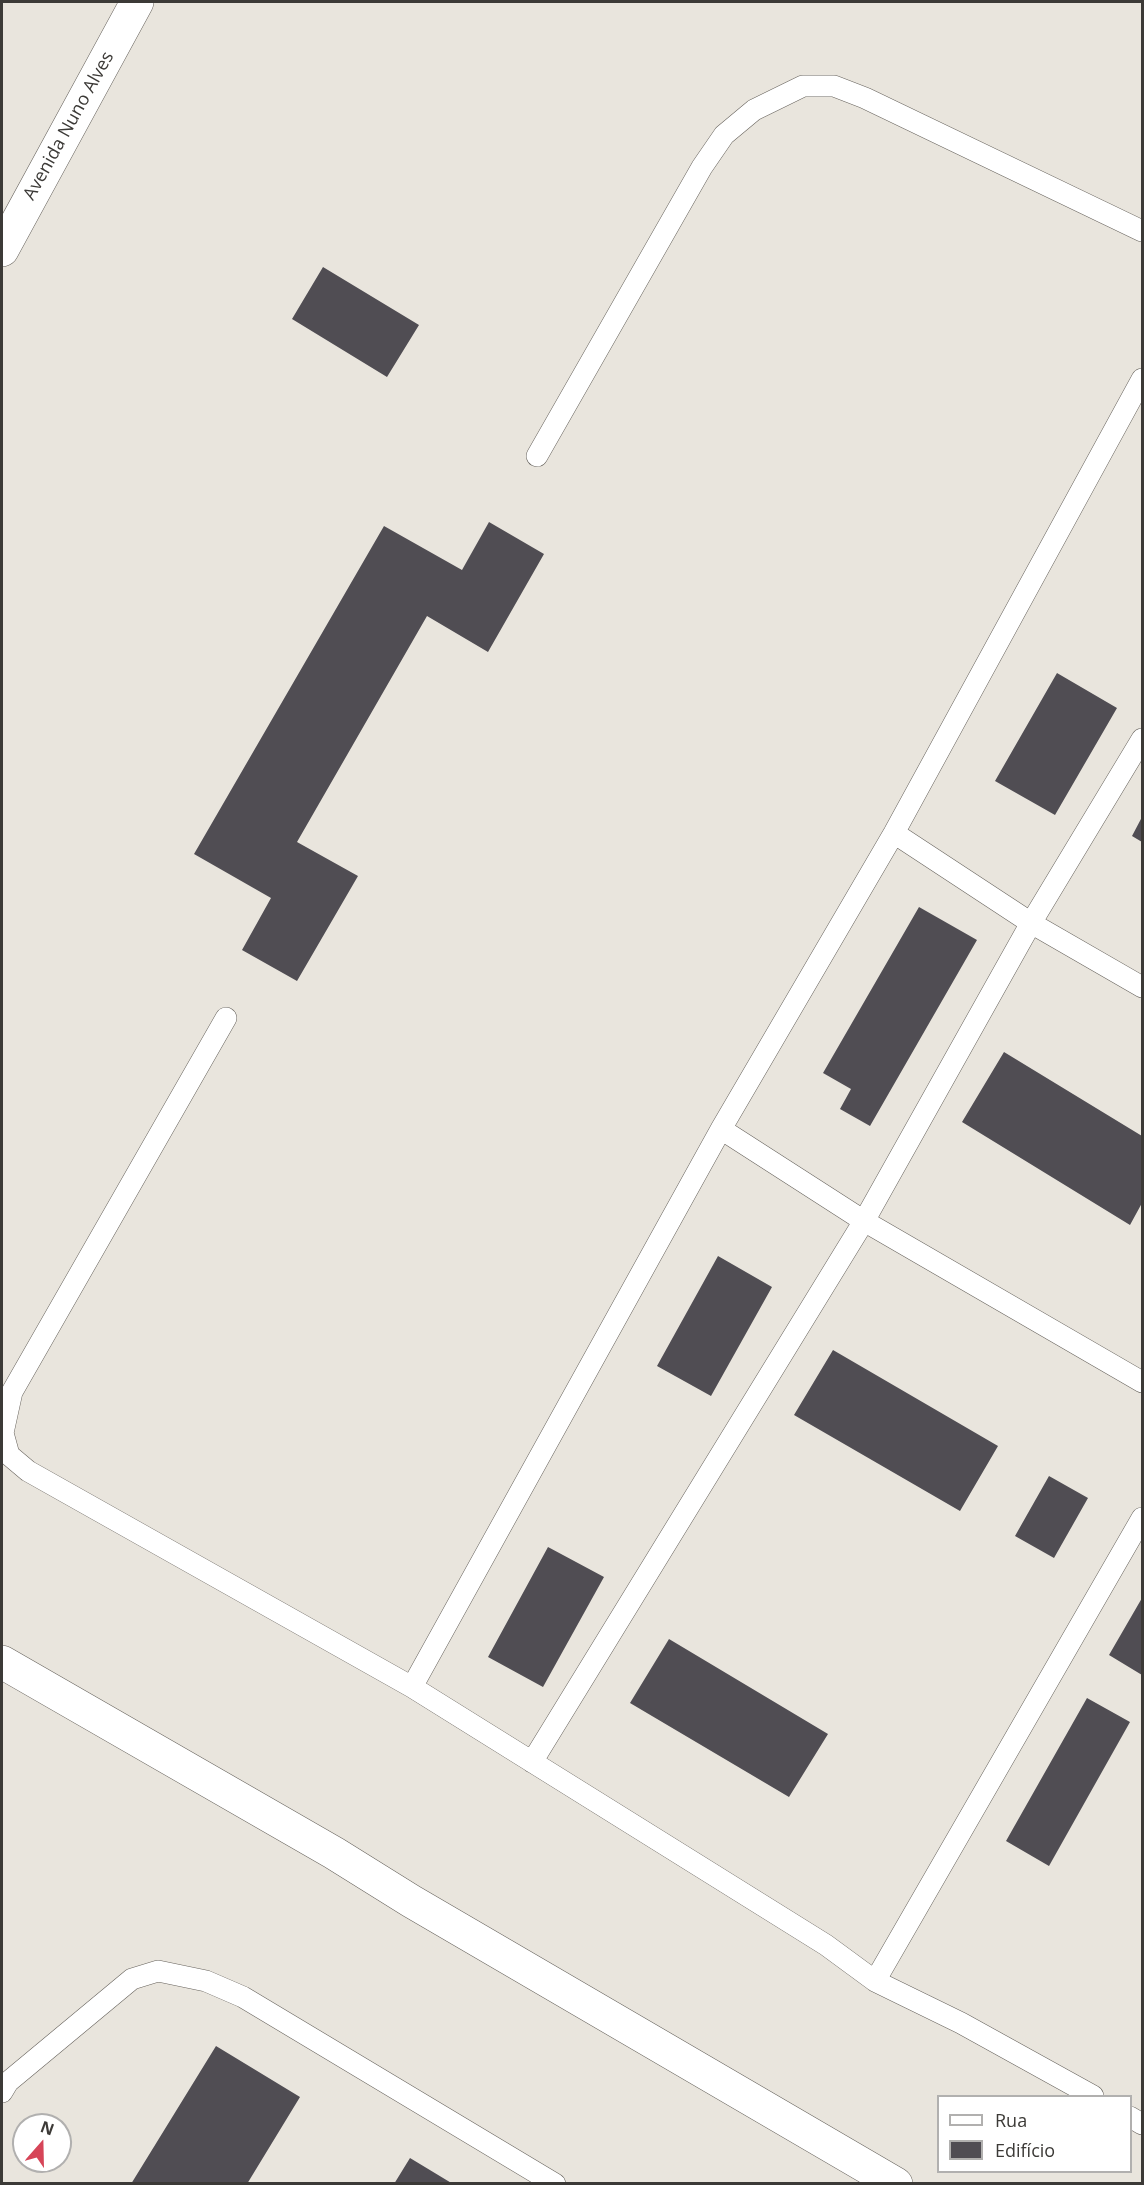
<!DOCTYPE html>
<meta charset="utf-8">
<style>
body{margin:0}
#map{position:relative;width:1144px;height:2185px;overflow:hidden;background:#e9e5dd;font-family:"Open Sans",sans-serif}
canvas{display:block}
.frame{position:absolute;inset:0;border:3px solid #3c3a37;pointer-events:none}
.legend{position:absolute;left:937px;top:2095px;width:195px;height:78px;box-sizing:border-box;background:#fff;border:2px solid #b1b0af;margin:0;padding:8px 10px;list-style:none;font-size:18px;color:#3c3a37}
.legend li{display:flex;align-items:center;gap:12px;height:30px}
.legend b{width:30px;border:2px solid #b1b0af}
.north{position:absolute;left:12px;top:2113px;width:60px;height:60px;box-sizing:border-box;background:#fff;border:2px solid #b1b0af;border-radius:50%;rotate:20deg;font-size:16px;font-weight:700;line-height:24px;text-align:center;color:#3c3a37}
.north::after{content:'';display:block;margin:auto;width:21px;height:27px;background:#d64558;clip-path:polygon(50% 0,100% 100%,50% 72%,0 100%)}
</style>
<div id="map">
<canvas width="1144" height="2185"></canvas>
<div class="frame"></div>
<ul class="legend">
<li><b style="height:8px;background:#fff"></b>Rua</li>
<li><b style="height:16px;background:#504d53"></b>Edifício</li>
</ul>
<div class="north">N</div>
</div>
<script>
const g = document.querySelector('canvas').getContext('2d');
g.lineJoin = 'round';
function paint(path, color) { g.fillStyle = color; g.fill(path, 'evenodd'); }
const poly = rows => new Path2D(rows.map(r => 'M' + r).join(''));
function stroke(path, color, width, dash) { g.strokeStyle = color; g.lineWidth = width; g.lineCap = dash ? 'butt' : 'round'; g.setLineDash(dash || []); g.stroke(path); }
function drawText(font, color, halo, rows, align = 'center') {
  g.font = font + ' "Open Sans",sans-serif'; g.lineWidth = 6; g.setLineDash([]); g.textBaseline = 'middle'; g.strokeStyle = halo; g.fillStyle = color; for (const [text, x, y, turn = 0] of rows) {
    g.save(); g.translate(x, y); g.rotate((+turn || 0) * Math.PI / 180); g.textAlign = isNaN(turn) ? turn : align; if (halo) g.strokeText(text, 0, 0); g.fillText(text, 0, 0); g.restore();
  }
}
paint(poly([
 [323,267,419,325,387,377,292,319],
 [489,522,544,554,488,652,427,616,297,842,358,876,297,981,242,950,271,898,194,854,384,526,462,570],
 [1057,673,1117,708,1055,815,995,781],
 [1142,817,1142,842,1132,836],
 [919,907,977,940,870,1126,840,1109,851,1089,823,1073],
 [1004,1052,1142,1136,1142,1203,1130,1225,962,1122],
 [718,1256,772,1287,711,1396,657,1366],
 [833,1350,998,1446,960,1511,794,1415],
 [1049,1476,1088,1498,1054,1558,1015,1536],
 [548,1547,604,1577,543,1687,488,1657],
 [1142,1598,1142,1675,1109,1655],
 [669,1639,828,1734,789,1797,630,1703],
 [1087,1698,1130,1722,1049,1866,1006,1841],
 [216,2046,300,2097,247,2184,131,2184],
 [410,2158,453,2184,394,2184]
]), '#504d53');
const service = poly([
 [537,456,702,167,724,135,754,110,803,86,834,86,865,98,1142,231],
 [894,833,1031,923,1142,987],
 [226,1018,12,1392,3,1433,9,1455,28,1471,412,1687,826,1945,875,1981,1142,1518],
 [721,1129,864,1221,1142,1382],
 [412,1687,721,1129,894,833,1142,379],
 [532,1762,864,1221,1031,923,1142,739],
 [875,1981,961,2023,1093,2096],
 [2,2092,8,2082,132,1979,158,1971,206,1981,243,1997,555,2184],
 [1130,2117,1142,2124]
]);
const minor = poly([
 [2,1662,334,1853,411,1901,896,2184]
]);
const tertiary = poly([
 [2,250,137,2]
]);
stroke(service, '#67635d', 22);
stroke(minor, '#67635d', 34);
stroke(tertiary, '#67635d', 34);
stroke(service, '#fff', 21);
stroke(minor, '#fff', 33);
stroke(tertiary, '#fff', 33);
drawText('18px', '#3c3a37', '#fff', [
 ["Avenida Nuno Alves",69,126,-61]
]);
</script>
